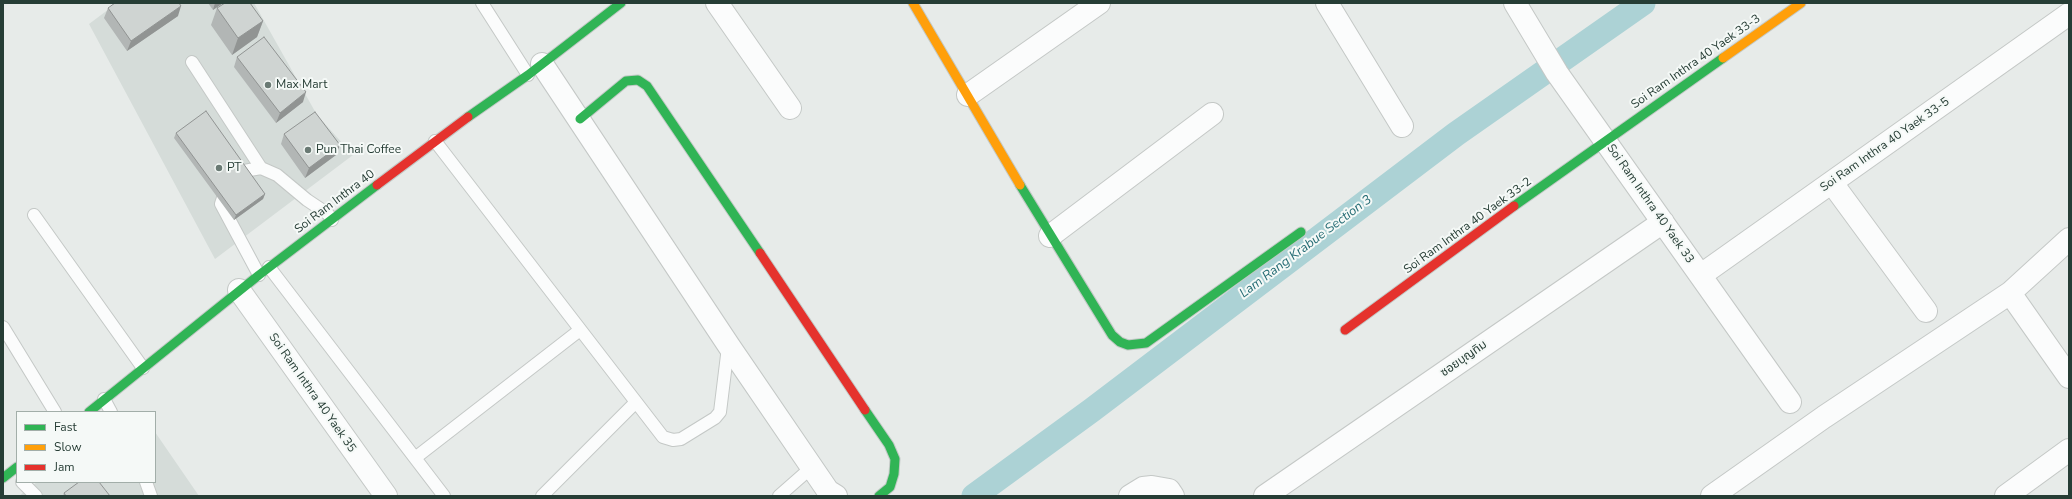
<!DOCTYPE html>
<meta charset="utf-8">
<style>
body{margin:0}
#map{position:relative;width:2072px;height:499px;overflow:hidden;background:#e7ebe9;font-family:"Nunito Sans",sans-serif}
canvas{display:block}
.frame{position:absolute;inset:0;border:4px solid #263d35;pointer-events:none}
.legend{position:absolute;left:16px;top:411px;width:140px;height:72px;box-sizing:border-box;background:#f5f9f7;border:1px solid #a2aea9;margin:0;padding:5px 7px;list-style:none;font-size:12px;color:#263d35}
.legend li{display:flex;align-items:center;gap:8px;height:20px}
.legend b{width:20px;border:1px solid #a2aea9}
</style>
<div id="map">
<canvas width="2072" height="499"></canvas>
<div class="frame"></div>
<ul class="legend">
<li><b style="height:5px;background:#30b455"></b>Fast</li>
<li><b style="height:5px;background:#ff9f0a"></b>Slow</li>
<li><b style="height:5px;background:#e5322d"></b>Jam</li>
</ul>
</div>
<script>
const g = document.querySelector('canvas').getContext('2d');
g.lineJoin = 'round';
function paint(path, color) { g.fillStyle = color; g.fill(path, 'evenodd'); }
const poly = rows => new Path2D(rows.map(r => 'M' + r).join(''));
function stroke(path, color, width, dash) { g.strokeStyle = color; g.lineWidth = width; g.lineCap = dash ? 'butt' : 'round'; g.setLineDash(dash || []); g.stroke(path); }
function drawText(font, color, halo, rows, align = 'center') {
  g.font = font + ' "Nunito Sans","Noto Sans Thai",sans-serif'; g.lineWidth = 4; g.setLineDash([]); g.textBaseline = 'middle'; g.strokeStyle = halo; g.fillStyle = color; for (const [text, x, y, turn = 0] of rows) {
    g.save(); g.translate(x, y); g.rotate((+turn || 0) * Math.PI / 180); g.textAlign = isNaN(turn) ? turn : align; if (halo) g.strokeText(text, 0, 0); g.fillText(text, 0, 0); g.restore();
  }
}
paint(poly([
 [117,3,254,3,317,115,353,155,215,259,89,24],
 [155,432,199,496,19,496,37,482,155,482]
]), '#d5dcd9');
stroke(poly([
 [974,496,1092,410,1456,134,1643,3]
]), '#acd2d5', 25);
const lane = poly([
 [482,3,528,75],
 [192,62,261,168],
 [435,141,663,437,673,440,681,439,715,418,720,412,728,347],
 [34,215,143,368],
 [269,267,444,496],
 [259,275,221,204,224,195,233,182,244,171,261,168,277,175,307,200,328,214,332,220],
 [3,327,55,412],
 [104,399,111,412],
 [415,458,580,330],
 [22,482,36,496],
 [146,482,151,496],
 [542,496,636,402],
 [779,496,812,467]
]);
const street = poly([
 [717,3,790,108],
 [1327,3,1402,126],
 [1515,3,1557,73,1790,402],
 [542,64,729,346,828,491,836,496],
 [968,95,1099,3],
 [1832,183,1926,311],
 [1050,236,1212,114],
 [1701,275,2069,14],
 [239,290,386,496],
 [2010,293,2069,377],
 [1130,496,1143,488,1152,487,1169,490,1173,496],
 [1265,496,1663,222],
 [1712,496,1824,417,2010,293,2069,239],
 [2006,496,2069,450]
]);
const fast = poly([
 [468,117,528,75,621,3],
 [580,119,626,81,638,80,647,86,760,253],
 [1020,185,1112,335,1120,342,1128,345,1146,343,1301,232],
 [1514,206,1723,58],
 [865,410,889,445,895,459,894,474,890,487,879,496],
 [89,412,259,275,377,185],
 [3,478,17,467]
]);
const slow = poly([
 [913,3,1020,185],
 [1723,58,1801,3]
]);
const jam = poly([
 [377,185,468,117],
 [760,253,865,410],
 [1345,330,1514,206]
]);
stroke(lane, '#c4c8c6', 14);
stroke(street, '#c4c8c6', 24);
stroke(fast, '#c3c9c6', 11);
stroke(slow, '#c3c9c6', 11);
stroke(jam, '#c3c9c6', 11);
stroke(lane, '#fbfcfc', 12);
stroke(street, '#fbfcfc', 22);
stroke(fast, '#30b455', 9);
stroke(slow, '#ff9f0a', 9);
stroke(jam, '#e5322d', 9);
paint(poly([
 [208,3,223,3,213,10],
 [108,8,178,16,127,51,104,18],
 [217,8,263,21,257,37,232,55,211,25],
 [237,57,303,102,276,123,234,67],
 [176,133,265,194,263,199,234,220,174,138],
 [284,134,336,155,305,178,281,144],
 [64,493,110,496,63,496]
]), '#b2b6b5');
paint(poly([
 [215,3,223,3,213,10],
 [181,6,178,16,127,51,131,41],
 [263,21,257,37,232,55,238,38],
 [306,92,303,102,276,123,280,113],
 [340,145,336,155,305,178,309,168],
 [265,194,263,199,234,220,236,215]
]), '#919493');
const building = poly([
 [115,3,179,3,181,6,131,41,108,8,115,3],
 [225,3,250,3,263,21,238,38,217,8,225,3],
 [264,37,306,92,280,113,237,57,264,37],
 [206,111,265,194,236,215,176,133,206,111],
 [315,112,340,145,309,168,284,134,315,112],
 [79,482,99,482,110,496,66,496,64,493,79,482]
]);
paint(building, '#cfd4d2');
stroke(building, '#919493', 1);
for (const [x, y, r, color] of [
 [268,85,4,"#6a7a74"],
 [308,150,4,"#6a7a74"],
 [219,168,4,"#6a7a74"]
]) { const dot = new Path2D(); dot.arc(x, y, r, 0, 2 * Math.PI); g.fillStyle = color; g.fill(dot); stroke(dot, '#f5f9f7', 1.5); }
drawText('12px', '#263d35', '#f5f9f7', [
 ["Soi Ram Inthra 40 Yaek 33-3",1696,62,-35],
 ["Soi Ram Inthra 40 Yaek 33-5",1885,145,-35],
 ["Soi Ram Inthra 40",335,202,-37],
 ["Soi Ram Inthra 40 Yaek 33",1650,204,55],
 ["Soi Ram Inthra 40 Yaek 33-2",1468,226,-36],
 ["ซอยบุญทิม",1464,359,-35],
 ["Soi Ram Inthra 40 Yaek 35",312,393,55]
]);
drawText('12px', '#263d35', '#f5f9f7', [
 ["Max Mart",276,85],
 ["Pun Thai Coffee",316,150],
 ["PT",227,168]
], 'left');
drawText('italic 13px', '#256c74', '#f5f9f7', [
 ["Lam Rang Krabue Section 3",1306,247,-37]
]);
</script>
